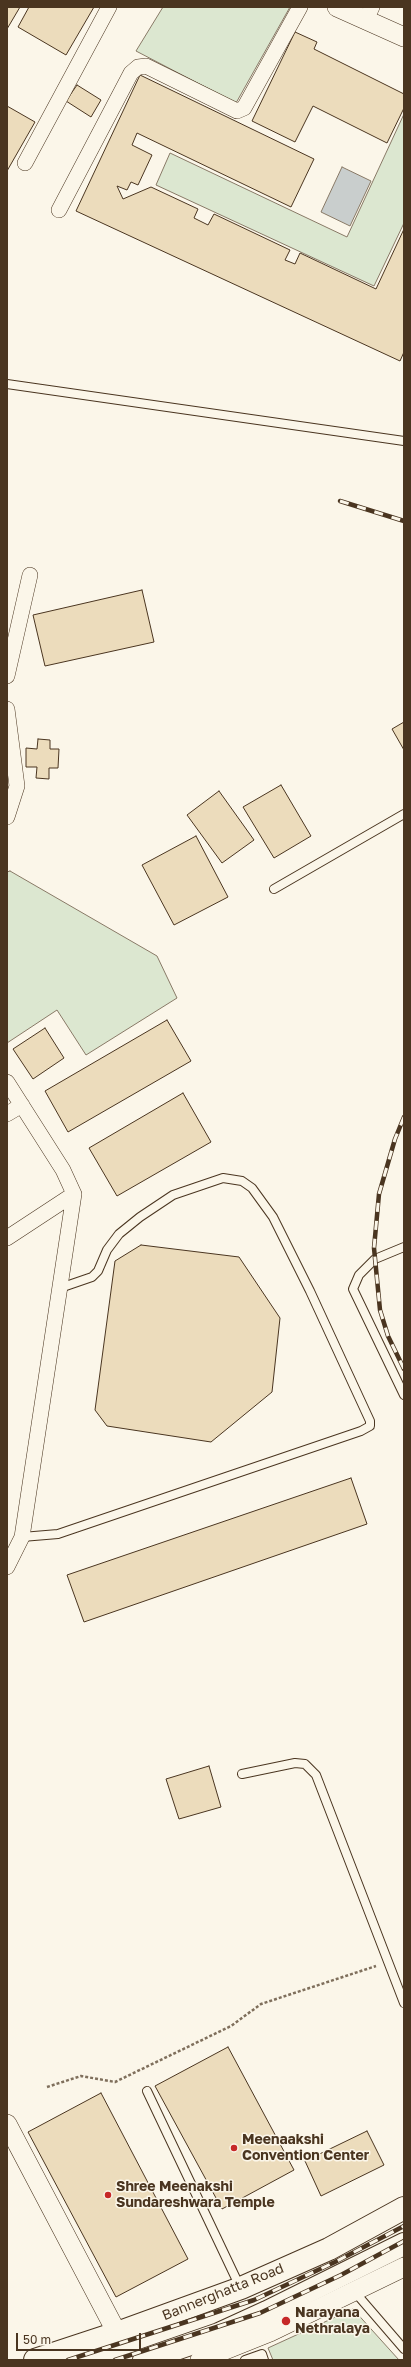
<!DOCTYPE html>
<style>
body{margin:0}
#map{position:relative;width:411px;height:2367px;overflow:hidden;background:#fbf6e9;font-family:"Golos Text",sans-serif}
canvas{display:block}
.frame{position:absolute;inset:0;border:8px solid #4a3520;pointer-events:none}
.scale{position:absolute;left:16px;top:2333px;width:125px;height:18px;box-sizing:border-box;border:2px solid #4a3520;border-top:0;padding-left:5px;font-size:12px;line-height:14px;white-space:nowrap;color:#4a3520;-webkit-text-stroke:3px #fbf6e9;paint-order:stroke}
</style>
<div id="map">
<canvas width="411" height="2367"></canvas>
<div class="frame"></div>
<div class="scale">50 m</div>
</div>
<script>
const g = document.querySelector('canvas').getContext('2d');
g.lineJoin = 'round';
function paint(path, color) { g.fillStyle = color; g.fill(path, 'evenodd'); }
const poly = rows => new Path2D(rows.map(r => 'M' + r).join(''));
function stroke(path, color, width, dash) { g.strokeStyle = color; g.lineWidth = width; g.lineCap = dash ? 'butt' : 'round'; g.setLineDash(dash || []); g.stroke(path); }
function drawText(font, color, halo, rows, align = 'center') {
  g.font = font + ' "Golos Text",sans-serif'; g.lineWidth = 3; g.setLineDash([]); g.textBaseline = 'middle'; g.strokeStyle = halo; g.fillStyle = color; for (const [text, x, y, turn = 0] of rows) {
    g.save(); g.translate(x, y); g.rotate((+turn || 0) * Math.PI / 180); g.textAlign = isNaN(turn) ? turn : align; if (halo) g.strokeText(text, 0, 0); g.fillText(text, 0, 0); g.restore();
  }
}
const green = poly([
 [163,7,290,7,236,103,136,51,163,7],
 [404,114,404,223,374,286,156,185,170,153,347,237,404,114],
 [10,871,157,956,177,998,86,1055,57,1010,7,1043,7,872,10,871],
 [353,2309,399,2360,273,2360,268,2348,353,2309]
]);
paint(green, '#dce7d0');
stroke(green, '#887966', 1);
const water = poly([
 [342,167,371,181,350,226,321,212,342,167]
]);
paint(water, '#c9cecd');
stroke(water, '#887966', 1);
const building = poly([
 [7,7,20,7,7,29,7,7],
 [29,7,94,7,66,55,18,27,29,7],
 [295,32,317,42,314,49,404,94,404,108,387,143,313,106,295,142,252,121,295,32],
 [140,75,314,159,291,207,137,133,132,145,152,155,138,185,131,182,127,190,117,186,123,199,151,187,198,209,194,218,208,225,214,214,290,250,285,260,295,264,300,253,376,289,404,229,404,352,400,361,76,211,140,75],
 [77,85,101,100,91,117,66,101,77,85],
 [7,106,35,122,7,171,7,106],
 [142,590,154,642,45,666,33,615,142,590],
 [404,722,404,750,392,729,404,722],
 [38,739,50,740,50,749,59,749,58,768,49,768,49,779,36,778,37,767,26,767,26,748,37,749,38,739],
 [281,785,311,836,274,858,243,807,281,785],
 [219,791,254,840,222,863,187,815,219,791],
 [196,836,228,897,174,925,142,865,196,836],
 [167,1020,191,1061,68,1132,45,1091,167,1020],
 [45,1028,64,1058,33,1079,13,1049,45,1028],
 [183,1093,211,1142,117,1196,89,1148,183,1093],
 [141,1245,239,1257,280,1318,272,1392,211,1442,107,1426,95,1410,115,1261,141,1245],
 [351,1478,367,1524,84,1622,67,1575,351,1478],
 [209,1766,221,1807,179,1819,166,1779,209,1766],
 [228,2047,294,2170,222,2209,155,2086,228,2047],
 [101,2093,188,2259,116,2297,28,2132,101,2093],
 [367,2131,384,2165,321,2196,305,2161,367,2131]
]);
paint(building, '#ecdcbc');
stroke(building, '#4a3520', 1);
const service = poly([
 [7,384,404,441],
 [274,889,404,814],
 [404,1247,375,1259,359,1275,353,1289,404,1395],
 [22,1537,58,1534,361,1431,370,1426,370,1421,310,1291,273,1217,252,1188,242,1181,223,1178,173,1195,140,1217,119,1234,107,1250,98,1271,92,1277,60,1288],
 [242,1774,295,1763,305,1764,316,1775,404,2003],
 [147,2091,240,2287],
 [354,2291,404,2349],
 [245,2360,262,2354,264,2360]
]);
const minor = poly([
 [366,20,372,7],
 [25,163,109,7],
 [59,210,131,73,138,67,146,66,237,111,244,108,300,7],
 [7,676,30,575],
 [7,709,17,786,7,817],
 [7,1082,63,1170,74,1194,22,1537,7,1567],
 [7,1114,22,1105],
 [7,1238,74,1194]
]);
const tertiary = poly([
 [337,7,404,37],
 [7,2124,117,2333],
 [200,2360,270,2332,404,2267]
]);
const primary = poly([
 [35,2360,117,2333,241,2288,329,2249,404,2208],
 [144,2360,219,2334,267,2312,404,2244]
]);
stroke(service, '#4a3520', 10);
stroke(minor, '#4a3520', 16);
stroke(tertiary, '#4a3520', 20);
stroke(primary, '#4a3520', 24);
stroke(poly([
 [47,2087,81,2076,115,2082,231,2026,261,2004,376,1966]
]), '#7f6f5c', 2.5, [3, 2]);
stroke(service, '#fbf6e9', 8);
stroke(minor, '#fbf6e9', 15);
stroke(tertiary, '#fbf6e9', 19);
stroke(primary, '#fbf6e9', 22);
const rail = poly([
 [340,501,404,521],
 [404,1117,395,1139,379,1194,374,1248,380,1310,388,1336,404,1369],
 [68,2360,254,2300,335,2262,404,2226],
 [115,2360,260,2313,341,2275,404,2241]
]);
stroke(rail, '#4a3520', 4.5);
stroke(rail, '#fbf6e9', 3, [9]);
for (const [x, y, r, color] of [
 [234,2148,4,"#c62828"],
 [108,2195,4,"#c62828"],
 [286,2321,5,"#c62828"]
]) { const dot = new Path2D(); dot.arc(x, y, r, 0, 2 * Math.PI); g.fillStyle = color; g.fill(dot); stroke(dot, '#fbf6e9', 1.5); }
drawText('bold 14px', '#4a3520', '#fbf6e9', [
 ["Meenaakshi",242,2140],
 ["Convention Center",242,2156],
 ["Shree Meenakshi",116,2187],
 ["Sundareshwara Temple",116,2203],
 ["Narayana",295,2313],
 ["Nethralaya",295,2329]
], 'left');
drawText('14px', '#4a3520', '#fbf6e9', [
 ["Bannerghatta Road",223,2292,-22]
]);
</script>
